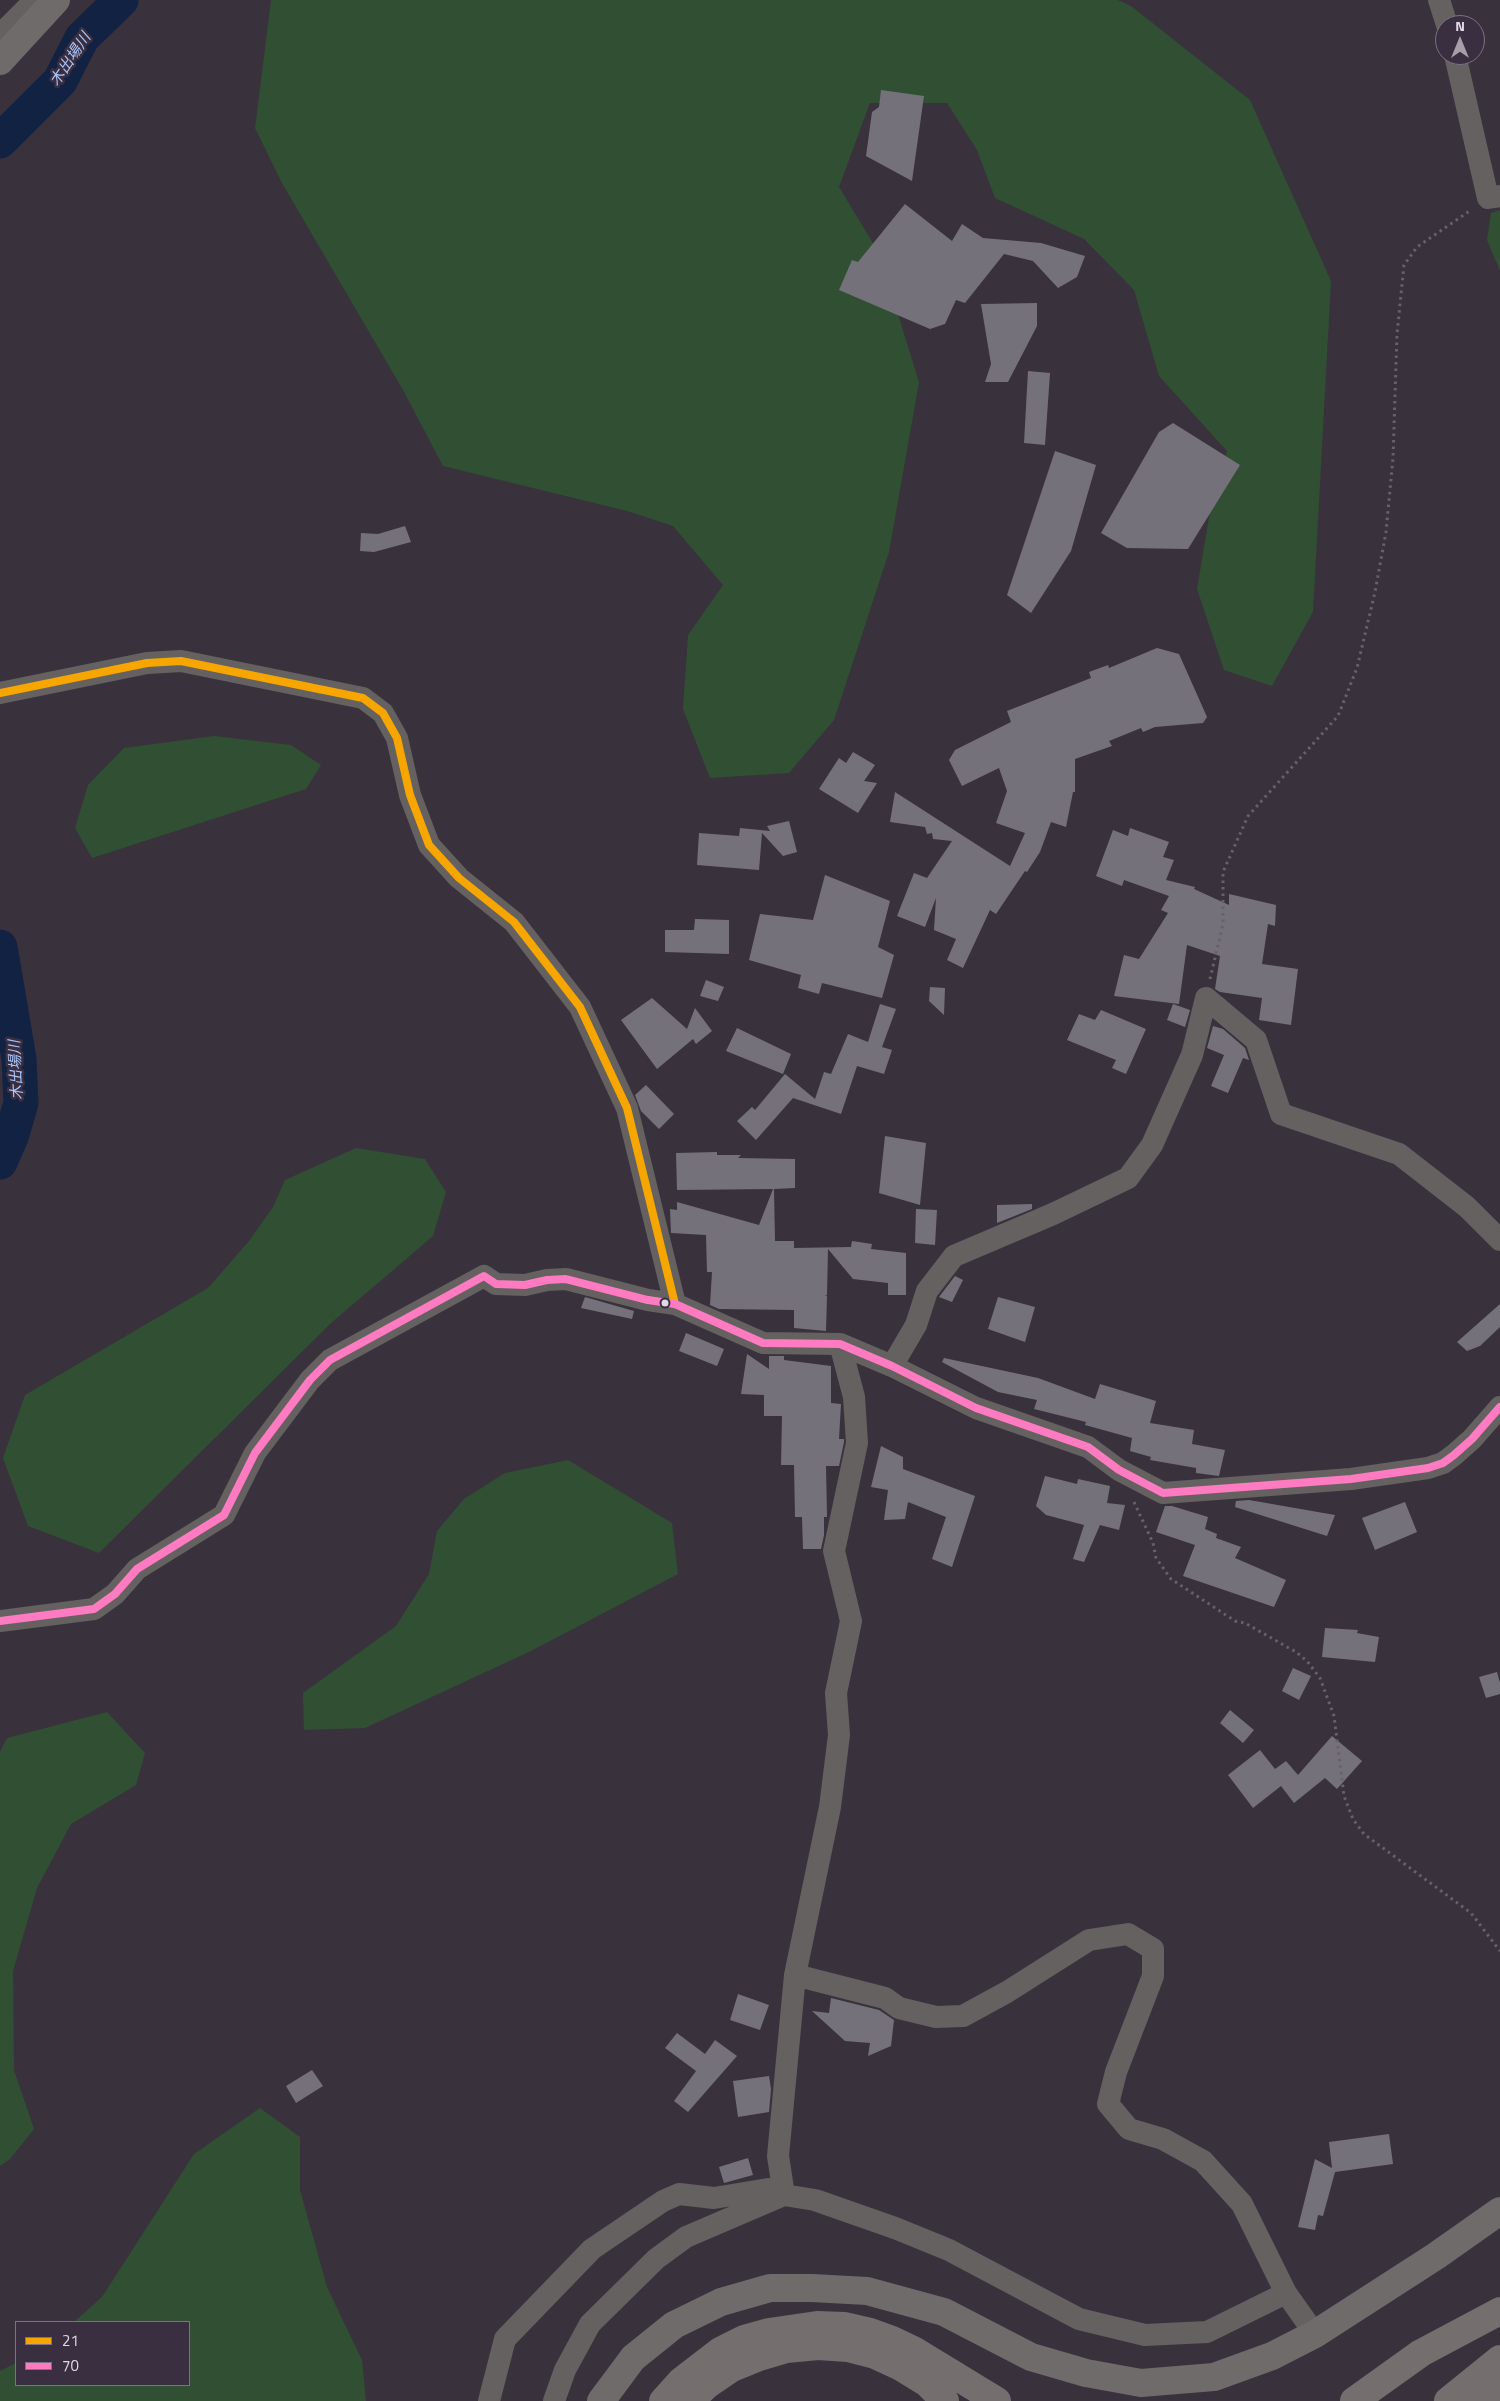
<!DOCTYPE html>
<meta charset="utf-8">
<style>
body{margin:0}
#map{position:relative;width:1500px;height:2401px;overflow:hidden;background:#39323d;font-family:"Titillium Web",sans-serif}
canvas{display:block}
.legend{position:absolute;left:15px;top:2321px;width:175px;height:65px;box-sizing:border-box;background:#3a2e41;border:1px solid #7d7283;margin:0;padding:6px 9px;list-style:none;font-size:15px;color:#e1d9e5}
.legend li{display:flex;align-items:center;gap:10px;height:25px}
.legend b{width:25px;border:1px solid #7d7283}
.north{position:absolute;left:1435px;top:15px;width:50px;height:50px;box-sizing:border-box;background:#3a2e41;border:1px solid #7d7283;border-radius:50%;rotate:0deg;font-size:14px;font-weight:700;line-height:20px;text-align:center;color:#e1d9e5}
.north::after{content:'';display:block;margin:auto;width:18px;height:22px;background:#a69faa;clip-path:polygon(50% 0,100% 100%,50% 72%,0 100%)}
</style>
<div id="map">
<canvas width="1500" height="2401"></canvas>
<ul class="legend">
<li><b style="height:6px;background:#f7a600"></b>21</li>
<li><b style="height:6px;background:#fe7ac1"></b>70</li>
</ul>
<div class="north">N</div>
</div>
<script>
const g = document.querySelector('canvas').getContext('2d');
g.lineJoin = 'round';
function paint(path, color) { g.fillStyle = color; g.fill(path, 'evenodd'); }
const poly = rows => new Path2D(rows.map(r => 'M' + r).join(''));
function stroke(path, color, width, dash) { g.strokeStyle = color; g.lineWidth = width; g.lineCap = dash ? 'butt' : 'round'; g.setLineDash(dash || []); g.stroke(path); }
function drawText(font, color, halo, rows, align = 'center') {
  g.font = font + ' "Titillium Web","Noto Sans JP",sans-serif'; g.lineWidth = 5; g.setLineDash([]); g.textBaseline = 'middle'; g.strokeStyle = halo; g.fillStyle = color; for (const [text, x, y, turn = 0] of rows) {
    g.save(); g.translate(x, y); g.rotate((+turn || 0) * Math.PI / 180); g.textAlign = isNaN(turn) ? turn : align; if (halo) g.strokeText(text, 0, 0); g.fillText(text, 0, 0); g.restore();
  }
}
paint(poly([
 [271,0,1118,0,1131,6,1250,100,1331,281,1313,612,1272,686,1224,670,1197,589,1210,511,1227,451,1159,376,1134,290,1084,239,995,198,977,150,947,103,870,103,839,187,879,253,919,382,889,552,834,720,789,773,710,778,683,709,688,635,723,585,673,526,627,511,443,466,403,390,282,183,255,128],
 [1500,210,1500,271,1487,240,1491,213],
 [214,736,291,745,321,765,306,789,92,858,75,828,88,785,124,748],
 [356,1148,425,1159,446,1192,433,1236,330,1324,99,1553,28,1526,3,1458,25,1395,208,1288,249,1241,273,1207,285,1180],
 [568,1460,672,1523,678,1574,531,1651,365,1728,304,1730,303,1693,396,1626,429,1574,437,1531,464,1499,505,1473],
 [107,1712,145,1753,136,1785,71,1824,37,1888,13,1971,14,2070,34,2129,10,2159,0,2166,0,1752,7,1738],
 [260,2108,300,2137,300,2190,327,2287,362,2360,366,2401,0,2401,0,2371,16,2363,16,2385,189,2385,189,2322,74,2322,102,2297,194,2154]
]), '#304f33');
stroke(poly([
 [0,141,60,81,82,38,121,0],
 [0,947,19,1059,21,1103,11,1137,0,1162]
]), '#122243', 35);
paint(poly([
 [881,90,924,96,912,181,866,156,872,112,879,107],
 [905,204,952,241,962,224,983,238,1041,243,1085,256,1077,277,1058,288,1033,261,1004,254,965,303,956,300,945,324,930,329,839,290,852,260,858,262],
 [1037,303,1037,326,1008,382,985,382,991,364,981,304],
 [1028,371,1050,373,1045,445,1024,443],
 [1173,423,1240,465,1188,549,1127,548,1101,533,1159,432],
 [1055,451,1096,465,1071,551,1031,613,1007,595],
 [405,526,411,542,374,552,360,551,361,533,378,534],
 [1157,648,1179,654,1207,717,1203,723,1155,727,1143,732,1141,728,1109,741,1112,746,1075,759,1075,792,1073,792,1066,827,1051,822,1040,852,1027,872,1025,871,996,914,990,910,963,968,947,960,956,939,934,930,936,898,925,927,897,916,914,873,927,878,952,841,933,839,932,833,927,834,925,827,890,822,895,792,1010,866,1025,833,996,823,1007,791,999,768,962,786,949,760,955,750,1011,722,1007,711,1091,678,1089,672,1108,665,1109,668],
 [853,752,875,765,864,781,877,783,858,813,819,789,839,758,846,763],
 [789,821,797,852,783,856,762,833,759,870,697,865,699,833,739,836,740,828,770,831,767,826],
 [1130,828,1169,842,1163,857,1174,860,1166,880,1195,887,1194,889,1229,905,1229,894,1276,905,1275,926,1268,924,1262,964,1298,969,1291,1025,1259,1020,1262,998,1220,992,1215,989,1220,956,1187,945,1179,1004,1114,996,1124,955,1139,959,1168,913,1161,910,1169,896,1124,880,1122,886,1096,876,1113,830,1128,836],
 [825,875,890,901,878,947,894,955,882,998,822,983,819,994,798,988,801,975,749,960,760,914,813,920],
 [695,919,729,920,729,954,665,952,665,930,694,930],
 [706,980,724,987,718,1001,700,996],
 [930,987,945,988,944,1015,929,1001],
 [652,998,687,1029,695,1008,712,1031,696,1044,693,1039,657,1069,621,1020],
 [880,1004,896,1009,882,1047,892,1050,884,1074,857,1066,841,1114,793,1098,756,1140,737,1121,752,1107,755,1110,785,1074,815,1099,824,1072,831,1074,848,1034,868,1042],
 [1173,1004,1190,1010,1185,1027,1167,1020],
 [1101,1010,1146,1029,1126,1074,1112,1068,1116,1060,1067,1040,1079,1014,1095,1020],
 [1213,1026,1223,1029,1245,1048,1249,1060,1243,1058,1228,1093,1211,1086,1224,1055,1207,1048],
 [737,1028,791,1054,783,1074,726,1051],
 [646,1085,674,1114,659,1129,641,1111,635,1095],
 [885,1136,926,1143,920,1205,879,1193],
 [717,1152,717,1155,741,1155,738,1158,795,1159,795,1188,774,1189,775,1241,794,1241,794,1248,851,1247,852,1241,872,1244,871,1249,906,1253,906,1295,888,1295,888,1283,853,1279,828,1249,827,1295,825,1295,827,1296,826,1331,794,1328,794,1310,719,1309,710,1305,712,1272,707,1272,706,1235,671,1233,670,1209,677,1210,677,1202,759,1225,773,1189,677,1190,676,1153],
 [1032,1204,1032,1209,997,1223,997,1205],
 [916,1209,937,1210,935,1245,915,1243],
 [955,1276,963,1280,952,1302,939,1297],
 [585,1297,634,1311,632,1319,581,1308],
 [998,1297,1035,1307,1025,1342,988,1329],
 [1500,1304,1500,1327,1480,1346,1467,1351,1457,1342],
 [686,1333,724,1349,717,1366,679,1351],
 [747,1354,769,1369,769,1356,784,1356,784,1360,831,1366,831,1403,841,1404,839,1439,844,1439,844,1442,839,1466,826,1466,827,1517,824,1517,824,1535,821,1549,803,1549,802,1517,795,1517,794,1465,781,1465,782,1416,764,1416,764,1395,741,1394],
 [944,1358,1038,1378,1095,1399,1100,1384,1156,1401,1150,1423,1194,1430,1192,1444,1225,1450,1219,1476,1196,1473,1196,1468,1150,1460,1151,1457,1130,1451,1132,1438,1085,1425,1086,1422,1034,1409,1037,1400,998,1392,942,1362],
 [881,1446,903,1457,903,1469,975,1496,952,1567,932,1559,946,1517,908,1502,905,1519,884,1520,888,1490,871,1487],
 [1045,1476,1077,1484,1078,1479,1110,1486,1107,1503,1125,1505,1119,1530,1100,1525,1084,1562,1073,1559,1084,1525,1046,1515,1036,1506],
 [1249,1500,1335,1515,1327,1536,1235,1507,1236,1501],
 [1405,1502,1417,1532,1375,1550,1362,1518],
 [1165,1506,1172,1506,1208,1517,1205,1529,1217,1534,1216,1538,1241,1547,1235,1558,1286,1580,1274,1607,1183,1576,1195,1545,1156,1532],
 [1325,1628,1358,1630,1357,1633,1379,1637,1375,1662,1322,1657],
 [1293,1668,1311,1676,1299,1700,1282,1691],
 [1497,1672,1500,1683,1500,1694,1486,1698,1479,1677],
 [1230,1710,1254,1730,1243,1743,1220,1723],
 [1332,1736,1362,1761,1337,1789,1325,1778,1294,1803,1281,1786,1253,1808,1228,1775,1260,1750,1275,1769,1286,1761,1298,1775],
 [738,1994,769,2005,760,2030,730,2020],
 [831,1998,879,2010,894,2020,891,2046,868,2056,870,2043,845,2041,812,2011,829,2013],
 [677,2033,705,2054,715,2040,737,2056,688,2112,674,2101,696,2071,665,2048],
 [312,2070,323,2086,296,2103,286,2086],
 [769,2076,771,2089,769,2112,738,2117,733,2081],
 [1389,2134,1393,2164,1335,2172,1323,2216,1318,2215,1315,2230,1298,2227,1315,2159,1332,2168,1329,2142],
 [748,2158,753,2175,724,2183,719,2167]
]), '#75717b');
stroke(poly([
 [1210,979,1223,924,1223,872,1248,816,1338,716,1357,668,1375,592,1386,532,1393,458,1397,334,1404,265,1417,247,1471,210],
 [1134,1502,1153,1543,1156,1558,1171,1579,1235,1621,1245,1623,1296,1652,1307,1661,1320,1678,1334,1716,1344,1796,1353,1819,1364,1834,1471,1913,1500,1951]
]), '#666265', 3, [2.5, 4]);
stroke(poly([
 [1439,0,1447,25],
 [0,35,35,0],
 [1455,55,1488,198,1500,196],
 [0,693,147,663,181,661,363,698,383,713,397,738,410,795,429,845,459,878,514,922,580,1007,627,1108,675,1304],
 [892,1366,916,1325,927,1291,954,1256,1053,1214,1128,1178,1152,1145,1192,1055,1206,998,1256,1040,1281,1114,1399,1154,1467,1207,1500,1240],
 [0,1621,94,1609,115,1594,137,1569,224,1515,255,1453,310,1380,330,1360,484,1276,496,1284,525,1285,547,1280,566,1279,648,1300,675,1304,763,1343,840,1344,892,1366,976,1408,1088,1447,1119,1470,1163,1493,1351,1479,1428,1468,1443,1463,1454,1455,1472,1439,1500,1407],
 [795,1975,885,1998,899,2008,936,2017,963,2016,1007,1992,1089,1940,1128,1934,1153,1949,1153,1976,1116,2072,1108,2104,1129,2129,1163,2139,1203,2161,1242,2204,1286,2293,1315,2334],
 [784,2195,778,2156,795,1975,830,1807,839,1735,836,1693,851,1621,834,1551,857,1443,854,1397,840,1344],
 [489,2401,505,2339,592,2249,663,2201,679,2194,714,2198,768,2189,784,2195,815,2200,895,2228,949,2250,1079,2319,1145,2335,1207,2332,1286,2293],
 [554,2401,565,2370,590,2324,656,2259,686,2237,784,2195]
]), '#646160', 22);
stroke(poly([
 [0,61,56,0],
 [601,2401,633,2358,674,2325,721,2302,770,2288,812,2288,867,2291,944,2312,1031,2357,1086,2373,1141,2383,1214,2377,1272,2356,1315,2334,1436,2256,1500,2211]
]), '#6f6b6a', 28);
stroke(poly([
 [663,2401,681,2381,720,2351,744,2339,769,2332,817,2325,844,2326,870,2332,892,2340,915,2351,997,2401],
 [690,2401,707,2385,732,2368,759,2357,786,2349,818,2346,848,2348,875,2355,901,2367,927,2383,945,2401],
 [1354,2401,1421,2353,1500,2311],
 [1448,2401,1500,2359],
 [1484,2401,1500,2387]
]), '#746e6e', 28);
stroke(poly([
 [0,693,147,663,181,661,363,698,383,713,397,738,410,795,429,845,459,878,514,922,580,1007,627,1108,675,1304]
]), '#f7a600', 8);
stroke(poly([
 [0,1621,94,1609,115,1594,137,1569,224,1515,255,1453,310,1380,330,1360,484,1276,496,1284,525,1285,547,1280,566,1279,648,1300,675,1304,763,1343,840,1344,892,1366,976,1408,1088,1447,1119,1470,1163,1493,1351,1479,1428,1468,1443,1463,1454,1455,1472,1439,1500,1407]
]), '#fe7ac1', 8);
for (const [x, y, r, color] of [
 [665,1303,4.5,"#e1d9e5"]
]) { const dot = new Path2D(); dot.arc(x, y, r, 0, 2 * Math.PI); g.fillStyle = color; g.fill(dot); stroke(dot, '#3a2e41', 2); }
drawText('italic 15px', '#a9c6fb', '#3a2e41', [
 ["木出場川",71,60,-56],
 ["木出場川",17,1070,-93]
]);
</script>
